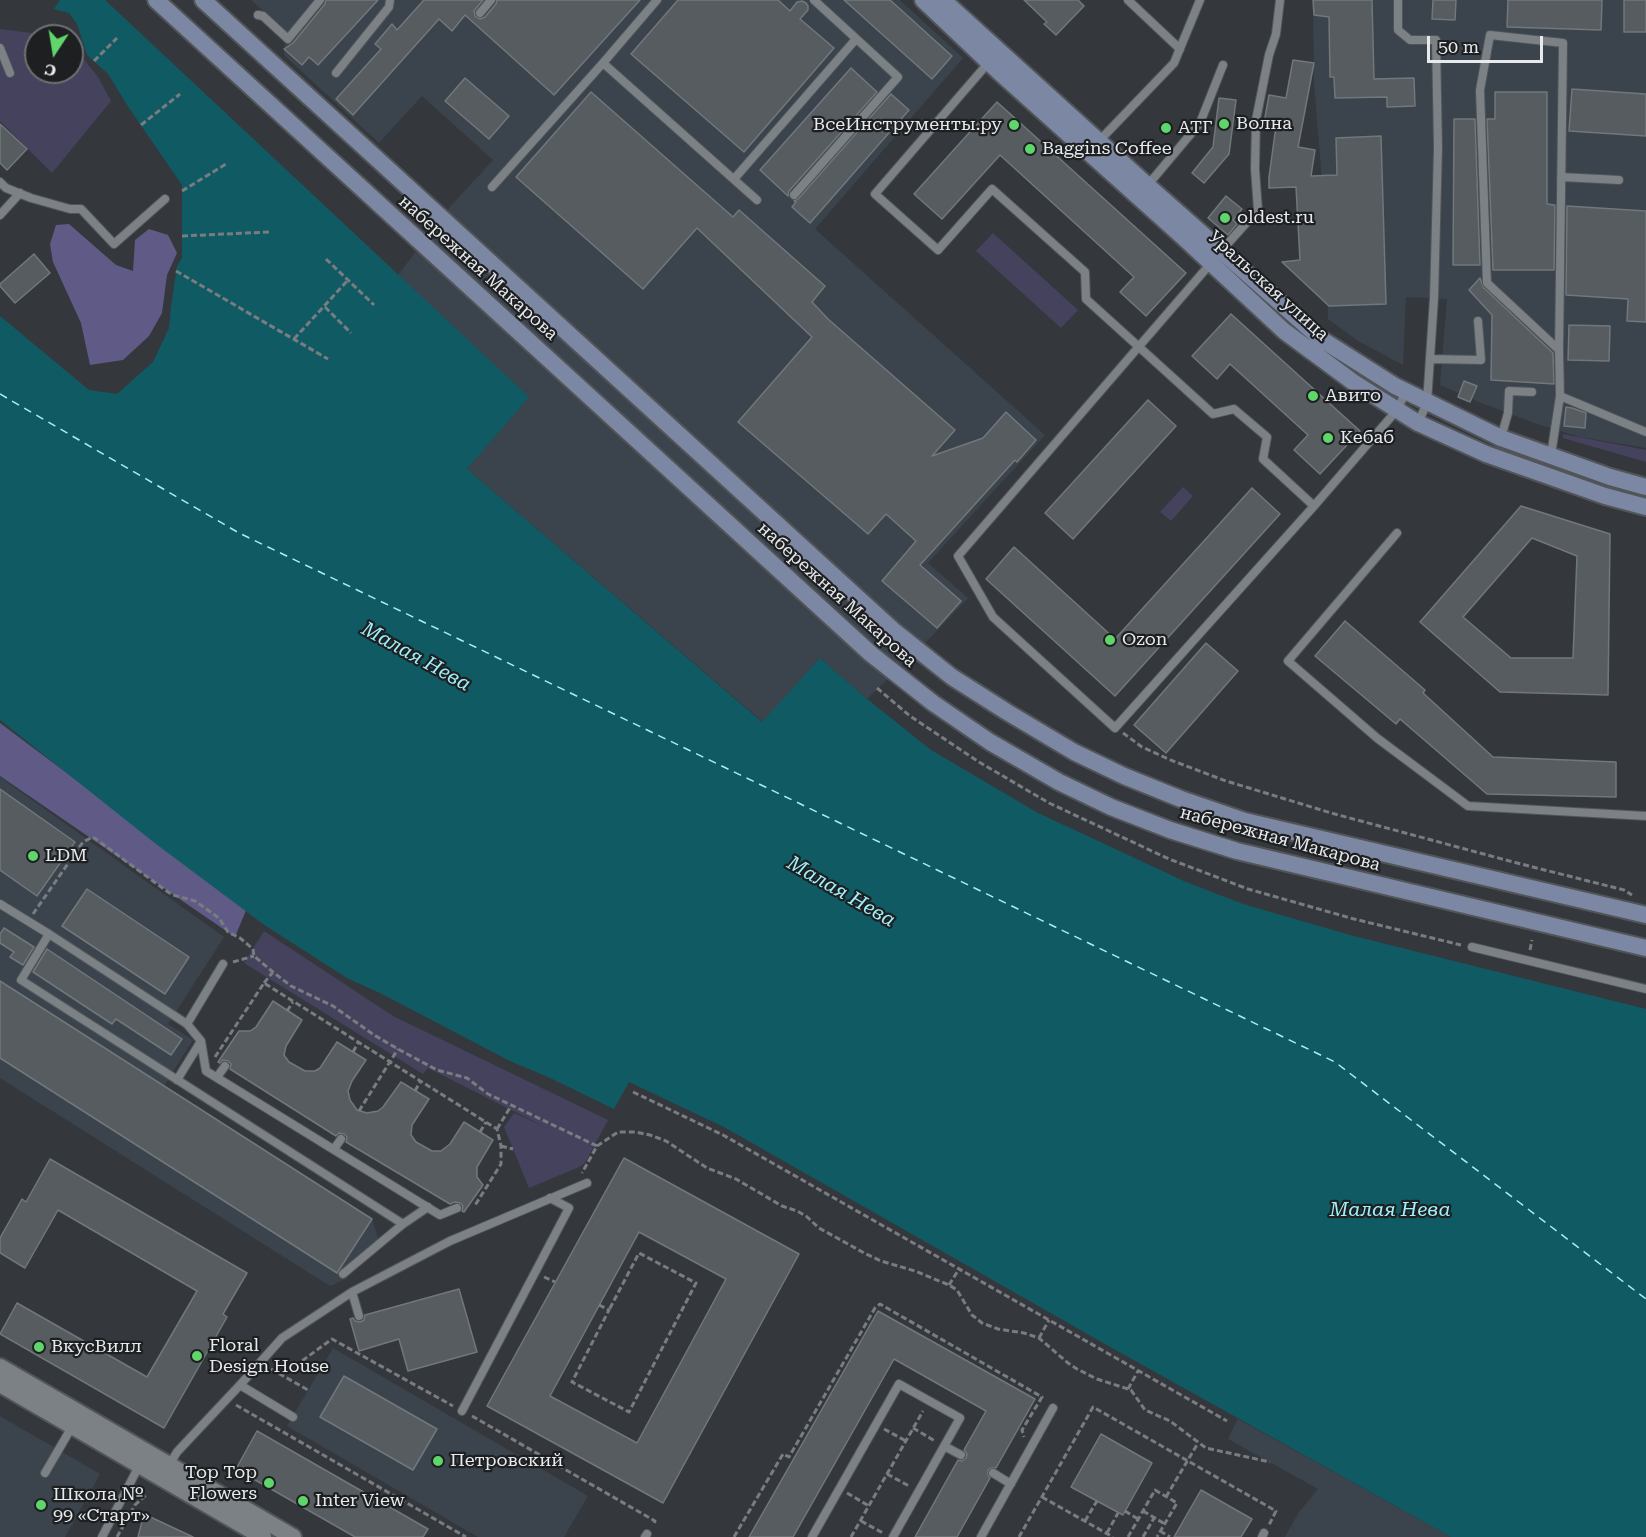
<!DOCTYPE html>
<meta charset="utf-8">
<style>
body{margin:0}
#map{position:relative;width:1646px;height:1537px;overflow:hidden;background:#34383d;font-family:"Roboto Serif",serif}
canvas{display:block}
.north{position:absolute;left:24px;top:24px;width:60px;height:60px;box-sizing:border-box;background:#1d1f21;border:2px solid #6e7073;border-radius:50%;rotate:192deg;font-size:16px;font-weight:700;line-height:24px;text-align:center;color:#e7eaed}
.north::after{content:'';display:block;margin:auto;width:21px;height:27px;background:#60d56b;clip-path:polygon(50% 0,100% 100%,50% 72%,0 100%)}
.scale{position:absolute;left:1427px;top:36px;width:116px;height:27px;box-sizing:border-box;border:3px solid #e7eaed;border-top:0;padding-left:8px;font-size:18px;line-height:21px;white-space:nowrap;color:#e7eaed;-webkit-text-stroke:4px #1d1f21;paint-order:stroke}
</style>
<div id="map">
<canvas width="1646" height="1537"></canvas>
<div class="north">С</div>
<div class="scale">50 m</div>
</div>
<script>
const g = document.querySelector('canvas').getContext('2d');
g.lineJoin = 'round';
function paint(path, color) { g.fillStyle = color; g.fill(path, 'evenodd'); }
const poly = rows => new Path2D(rows.map(r => 'M' + r).join(''));
function stroke(path, color, width, dash) { g.strokeStyle = color; g.lineWidth = width; g.lineCap = dash ? 'butt' : 'round'; g.setLineDash(dash || []); g.stroke(path); }
function drawText(font, color, halo, rows, align = 'center') {
  g.font = font + ' "Roboto Serif",serif'; g.lineWidth = 4.5; g.setLineDash([]); g.textBaseline = 'middle'; g.strokeStyle = halo; g.fillStyle = color; for (const [text, x, y, turn = 0] of rows) {
    g.save(); g.translate(x, y); g.rotate((+turn || 0) * Math.PI / 180); g.textAlign = isNaN(turn) ? turn : align; if (halo) g.strokeText(text, 0, 0); g.fillText(text, 0, 0); g.restore();
  }
}
paint(poly([
 [251,0,900,0,963,58,815,229,1045,435,928,563,968,598,932,636,867,699,820,658,763,722,467,469,528,397,398,275,450,207,493,160,422,96,379,143,284,55,285,30],
 [1313,0,1646,0,1646,448,1580,437,1537,424,1484,404,1440,385,1447,299,1406,297,1403,365,1358,341,1328,319,1324,205,1314,82],
 [0,777,224,937,168,1024,193,1040,164,1086,372,1219,378,1238,346,1279,330,1286,0,1078],
 [333,1348,588,1496,564,1537,478,1537,287,1426],
 [0,1416,100,1474,65,1537,0,1537],
 [1238,1419,1451,1537,1285,1537,1299,1512,1318,1489,1228,1439]
]), '#3b434c');
paint(poly([
 [0,29,56,36,36,36,36,72,72,72,72,40,76,41,82,57,98,77,111,101,52,173,0,121],
 [993,233,1078,310,1061,328,976,251],
 [1563,434,1646,450,1646,462,1563,438],
 [1183,487,1193,496,1171,521,1160,512],
 [264,931,393,1016,608,1120,585,1163,579,1167,529,1188,504,1127,514,1113,547,1128,428,1068,423,1074,244,963]
]), '#45425d');
paint(poly([
 [69,224,116,265,133,271,135,240,149,229,168,235,177,253,167,275,162,313,149,336,123,360,90,365,81,323,53,262,50,244,56,225],
 [0,723,247,908,235,937,0,776]
]), '#5f5b86');
paint(poly([
 [60,0,105,0,529,397,467,469,762,722,820,658,867,699,931,750,1038,813,1186,882,1243,904,1350,935,1646,1009,1646,1537,1451,1537,1105,1344,724,1127,629,1082,614,1109,548,1077,510,1061,382,994,347,978,263,924,156,844,0,720,0,316,89,390,117,394,153,362,169,328,171,307,177,266,182,258,182,185,129,108,108,74,87,55,77,24,69,13,54,9]
]), '#105b63');
stroke(poly([
 [0,394,239,533,1335,1062,1646,1299]
]), '#a0f0fb', 1.5, [8, 6]);
const building = poly([
 [326,0,378,0,318,65,309,57,302,65,284,49,293,43,325,4,326,0],
 [424,0,483,0,474,11,475,16,480,19,485,17,496,4,497,0,640,0,554,95,465,15,452,31,439,19,353,115,336,99,381,49,375,44,392,24,397,30,424,0],
 [678,0,778,0,790,11,797,2,802,1,806,3,808,6,808,10,800,19,834,48,744,152,631,54,678,0],
 [844,0,890,0,952,56,932,79,844,0],
 [1024,0,1078,0,1084,6,1056,35,1044,24,1047,22,1024,0],
 [1313,0,1372,0,1374,79,1414,78,1415,106,1387,107,1387,97,1335,98,1334,77,1330,77,1329,17,1314,15,1313,0],
 [1433,0,1456,0,1455,20,1432,19,1433,0],
 [1508,0,1602,0,1601,30,1507,27,1508,0],
 [1624,0,1646,0,1646,32,1624,32,1624,0],
 [1293,60,1314,63,1298,147,1315,150,1311,176,1337,175,1336,138,1381,136,1386,304,1329,306,1282,262,1300,260,1296,187,1269,188,1269,177,1276,126,1264,123,1269,95,1286,98,1293,60],
 [851,68,877,92,789,191,788,196,760,170,851,68],
 [465,78,509,116,489,139,445,101,465,78],
 [1572,89,1646,94,1646,136,1569,131,1572,89],
 [591,92,733,217,739,210,825,286,812,302,828,319,955,430,932,456,983,438,1006,412,1036,440,1017,462,1015,460,920,565,961,601,937,628,882,581,916,541,886,514,868,534,738,422,812,337,697,228,643,289,516,177,591,92],
 [1495,92,1547,92,1547,204,1555,205,1554,270,1493,270,1487,119,1495,119,1495,92],
 [891,94,909,110,810,223,792,207,796,202,794,201,798,199,891,94],
 [1219,98,1236,100,1229,154,1204,183,1192,173,1213,147,1219,98],
 [997,102,1186,273,1146,316,1120,292,1134,277,1000,155,942,219,914,194,997,102],
 [1454,119,1475,119,1480,265,1453,265,1454,119],
 [0,124,27,149,7,170,0,163,0,124],
 [1226,196,1242,209,1233,220,1237,224,1228,235,1208,218,1226,196],
 [1567,206,1646,211,1646,322,1627,321,1628,299,1566,295,1567,206],
 [34,254,50,273,15,303,0,286,0,284,34,254],
 [1480,278,1483,287,1553,353,1554,384,1491,380,1492,315,1469,290,1480,278],
 [1231,314,1360,431,1320,474,1294,450,1308,435,1230,364,1217,379,1192,356,1231,314],
 [1569,325,1610,326,1609,361,1568,360,1569,325],
 [1464,381,1477,386,1470,402,1458,397,1464,381],
 [1148,400,1176,426,1073,539,1045,513,1148,400],
 [1566,407,1572,408,1586,413,1585,428,1564,426,1566,407],
 [1252,488,1280,514,1115,696,986,579,1014,547,1115,639,1252,488],
 [1521,506,1610,534,1608,695,1500,692,1420,622,1521,506],
 [1532,538,1577,556,1573,658,1511,658,1463,617,1532,538],
 [1345,621,1425,690,1423,693,1493,757,1616,762,1616,797,1487,794,1400,719,1396,724,1315,656,1345,621],
 [1206,643,1238,671,1166,753,1134,725,1206,643],
 [0,789,75,842,37,896,0,870,0,789],
 [87,889,189,957,165,994,62,926,87,889],
 [4,928,34,947,23,965,10,957,14,952,0,943,0,934,4,928],
 [47,949,182,1039,171,1055,116,1019,112,1024,33,972,47,949],
 [0,981,372,1219,337,1273,0,1058,0,981],
 [273,1001,302,1020,286,1046,284,1055,289,1062,305,1071,315,1071,320,1068,337,1042,366,1060,352,1081,348,1091,350,1100,357,1110,367,1113,378,1111,383,1107,401,1082,429,1099,412,1125,411,1135,416,1142,432,1151,441,1151,450,1144,464,1122,493,1140,477,1167,477,1177,483,1185,464,1212,462,1211,463,1206,460,1203,455,1202,450,1204,346,1142,347,1137,344,1134,339,1133,336,1136,230,1069,231,1064,228,1061,223,1060,220,1063,218,1062,239,1031,250,1031,256,1027,273,1001],
 [624,1158,799,1254,663,1503,487,1406,624,1158],
 [639,1232,726,1279,637,1443,550,1396,639,1232],
 [50,1159,247,1273,223,1314,227,1317,164,1428,0,1334,17,1303,147,1377,197,1291,58,1210,25,1268,0,1253,0,1238,22,1199,26,1202,50,1159],
 [459,1289,477,1352,408,1371,399,1339,359,1351,350,1319,353,1318,355,1321,360,1322,364,1320,365,1315,459,1289],
 [878,1311,1035,1399,996,1468,991,1468,988,1470,988,1475,990,1478,957,1537,915,1537,958,1460,962,1461,966,1458,967,1454,964,1450,986,1411,894,1359,793,1537,749,1537,878,1311],
 [344,1376,437,1429,413,1470,320,1417,344,1376],
 [257,1431,428,1529,423,1537,355,1537,236,1469,257,1431],
 [1101,1434,1152,1463,1123,1515,1071,1487,1101,1434],
 [1201,1490,1252,1519,1241,1537,1174,1537,1201,1490],
 [144,1514,193,1537,138,1537,144,1514]
]);
paint(building, '#565c5f');
stroke(building, '#71787b', 1.5);
const service = poly([
 [1128,0,1180,49],
 [1398,0,1398,30,1410,40,1436,40,1438,148,1434,298,1427,403,1418,423],
 [480,13,491,0],
 [258,15,263,16,288,39,320,0],
 [0,48,10,73],
 [989,62,875,194,938,250,992,189,1085,272,1086,299,1213,414,1234,409,1267,437,1263,459,1314,506],
 [603,63,757,200],
 [336,73,389,7,390,0],
 [1099,141,1174,63,1200,0],
 [1561,177,1619,180],
 [734,179,856,39],
 [0,182,6,188,31,198,70,209,81,209,114,244,165,199],
 [1147,186,1200,123,1223,65],
 [492,187,603,63,657,0],
 [794,195,898,77,814,0],
 [0,215,20,193],
 [1221,251,1258,210,1255,169,1256,120,1269,55,1276,34,1280,0],
 [1211,263,958,556,993,617,1115,728,1314,506,1397,410,1406,392],
 [1430,359,1481,360,1478,321],
 [1560,396,1646,432],
 [1501,438,1508,413,1509,391,1532,392],
 [1551,455,1560,396,1559,350,1563,43,1490,35,1480,90,1487,283,1559,350],
 [1397,533,1288,661,1377,738,1468,806,1646,816],
 [0,904,49,934,187,1024,201,1041,177,1080],
 [49,934,21,980,403,1224],
 [1472,947,1646,989],
 [187,1024,223,964],
 [201,1041,206,1071,440,1215,457,1208],
 [217,1077,225,1066],
 [334,1149,341,1139],
 [343,1274,403,1224,428,1207],
 [352,1292,359,1316],
 [240,1385,293,1417],
 [462,1411,569,1208,550,1198],
 [944,1446,961,1455],
 [168,1467,177,1452,240,1385,282,1338,352,1292,450,1241,587,1183],
 [45,1473,73,1425],
 [993,1473,1011,1484],
 [102,1537,139,1466],
 [645,1537,647,1534],
 [812,1537,899,1384,960,1418,893,1537],
 [981,1537,1053,1408],
 [1262,1537,1264,1533]
]);
const tertiary = poly([
 [0,1367,293,1537],
 [0,1384,263,1537]
]);
const secondary = poly([
 [156,0,871,654,933,703,990,742,1059,782,1111,807,1170,830,1237,851,1646,948],
 [203,0,893,630,952,677,1007,712,1074,752,1124,776,1181,799,1245,821,1646,915],
 [923,0,998,71,1183,237,1284,331,1353,382,1418,423,1486,454,1605,496,1646,507],
 [943,0,1148,186,1321,339,1395,386,1501,438,1610,477,1646,487]
]);
stroke(service, '#515558', 10);
stroke(tertiary, '#515558', 20);
stroke(secondary, '#515558', 20);
stroke(poly([
 [94,61,117,38],
 [141,125,180,94],
 [182,191,226,164],
 [182,236,269,232],
 [326,259,374,305],
 [176,271,328,359],
 [325,307,351,333],
 [294,339,348,280],
 [877,688,910,716,979,762,1049,803,1169,859,1248,889,1354,919,1461,945],
 [1123,733,1142,747,1173,761,1226,781,1331,813,1517,863,1624,890,1632,895],
 [33,914,83,842,93,837,168,892,173,895,195,901,219,918,228,932,240,938,253,949,254,956,273,972],
 [1530,950,1532,940],
 [233,962,254,956],
 [264,983,273,972,291,986,333,1006,374,1035,398,1049,437,1070,467,1078,488,1094,597,1146,582,1173],
 [287,1011,293,1002],
 [353,1052,358,1043],
 [215,1057,264,983,497,1129,501,1146,501,1164,474,1207],
 [415,1091,420,1082],
 [633,1092,723,1135,1227,1421],
 [359,1111,398,1049],
 [497,1129,511,1106],
 [480,1132,486,1122],
 [501,1146,513,1149],
 [597,1146,618,1132,635,1132,650,1135,666,1141,707,1168,736,1179,782,1206,797,1211,806,1216,819,1228,866,1254,881,1261,915,1271,949,1285,957,1290,972,1315,982,1323,998,1329,1024,1333,1039,1338,1068,1363,1077,1369,1097,1379,1131,1390,1145,1410,1170,1421,1206,1448,1270,1462],
 [544,1277,555,1282],
 [949,1285,959,1269],
 [599,1305,609,1310,572,1382,629,1412,696,1283,639,1253,609,1310],
 [1039,1338,1049,1320],
 [295,1366,332,1339,453,1406],
 [271,1369,308,1390],
 [1128,1389,1138,1371],
 [236,1405,466,1537],
 [472,1416,655,1521,653,1525],
 [913,1428,935,1441],
 [884,1429,906,1441],
 [887,1474,909,1486],
 [847,1493,869,1506],
 [1042,1497,1113,1537],
 [1166,1497,1198,1443],
 [1125,1511,1138,1519],
 [1143,1511,1165,1524],
 [861,1521,883,1533],
 [1085,1521,1097,1501],
 [1160,1531,1170,1537],
 [1107,1533,1118,1513],
 [117,1537,135,1505,146,1495],
 [734,1537,783,1454,789,1457,875,1308,880,1304,1042,1397,1022,1430,1024,1437],
 [851,1537,923,1411],
 [1019,1537,1093,1407,1276,1511,1269,1525],
 [1128,1537,1155,1490,1177,1503,1157,1537],
 [1143,1537,1154,1518]
]), '#797c81', 3, [6, 3]);
stroke(service, '#7c8186', 8);
stroke(tertiary, '#7c8186', 16);
stroke(secondary, '#7c88a3', 16);
for (const [x, y, r, color] of [
 [1224,124,6,"#60d56b"],
 [1014,125,6,"#60d56b"],
 [1166,128,6,"#60d56b"],
 [1030,149,6,"#60d56b"],
 [1225,218,6,"#60d56b"],
 [1313,396,6,"#60d56b"],
 [1328,438,6,"#60d56b"],
 [1110,640,6,"#60d56b"],
 [33,856,6,"#60d56b"],
 [39,1347,6,"#60d56b"],
 [197,1356,6,"#60d56b"],
 [438,1461,6,"#60d56b"],
 [269,1483,6,"#60d56b"],
 [303,1501,6,"#60d56b"],
 [41,1505,6,"#60d56b"]
]) { const dot = new Path2D(); dot.arc(x, y, r, 0, 2 * Math.PI); g.fillStyle = color; g.fill(dot); stroke(dot, '#1d1f21', 2); }
drawText('18px', '#e7eaed', '#1d1f21', [
 ["Волна",1236,124],
 ["ВсеИнструменты.ру",1002,125,"right"],
 ["АТГ",1178,128],
 ["Baggins Coffee",1042,149],
 ["oldest.ru",1237,218],
 ["Авито",1325,396],
 ["Кебаб",1340,438],
 ["Ozon",1122,640],
 ["LDM",45,856],
 ["Floral",209,1346],
 ["Design House",209,1367],
 ["ВкусВилл",51,1347],
 ["Петровский",450,1461],
 ["Top Top",257,1473,"right"],
 ["Flowers",257,1494,"right"],
 ["Школа №",53,1495],
 ["99 «Старт»",53,1516],
 ["Inter View",315,1501]
], 'left');
drawText('18px', '#e7eaed', '#1d1f21', [
 ["набережная Макарова",478,268,42],
 ["Уральская улица",1268,286,42],
 ["набережная Макарова",837,595,42],
 ["набережная Макарова",1280,839,15]
]);
drawText('italic 20px', '#a0f0fb', '#1d1f21', [
 ["Малая Нева",416,657,29],
 ["Малая Нева",841,892,30],
 ["Малая Нева",1390,1210]
]);
</script>
